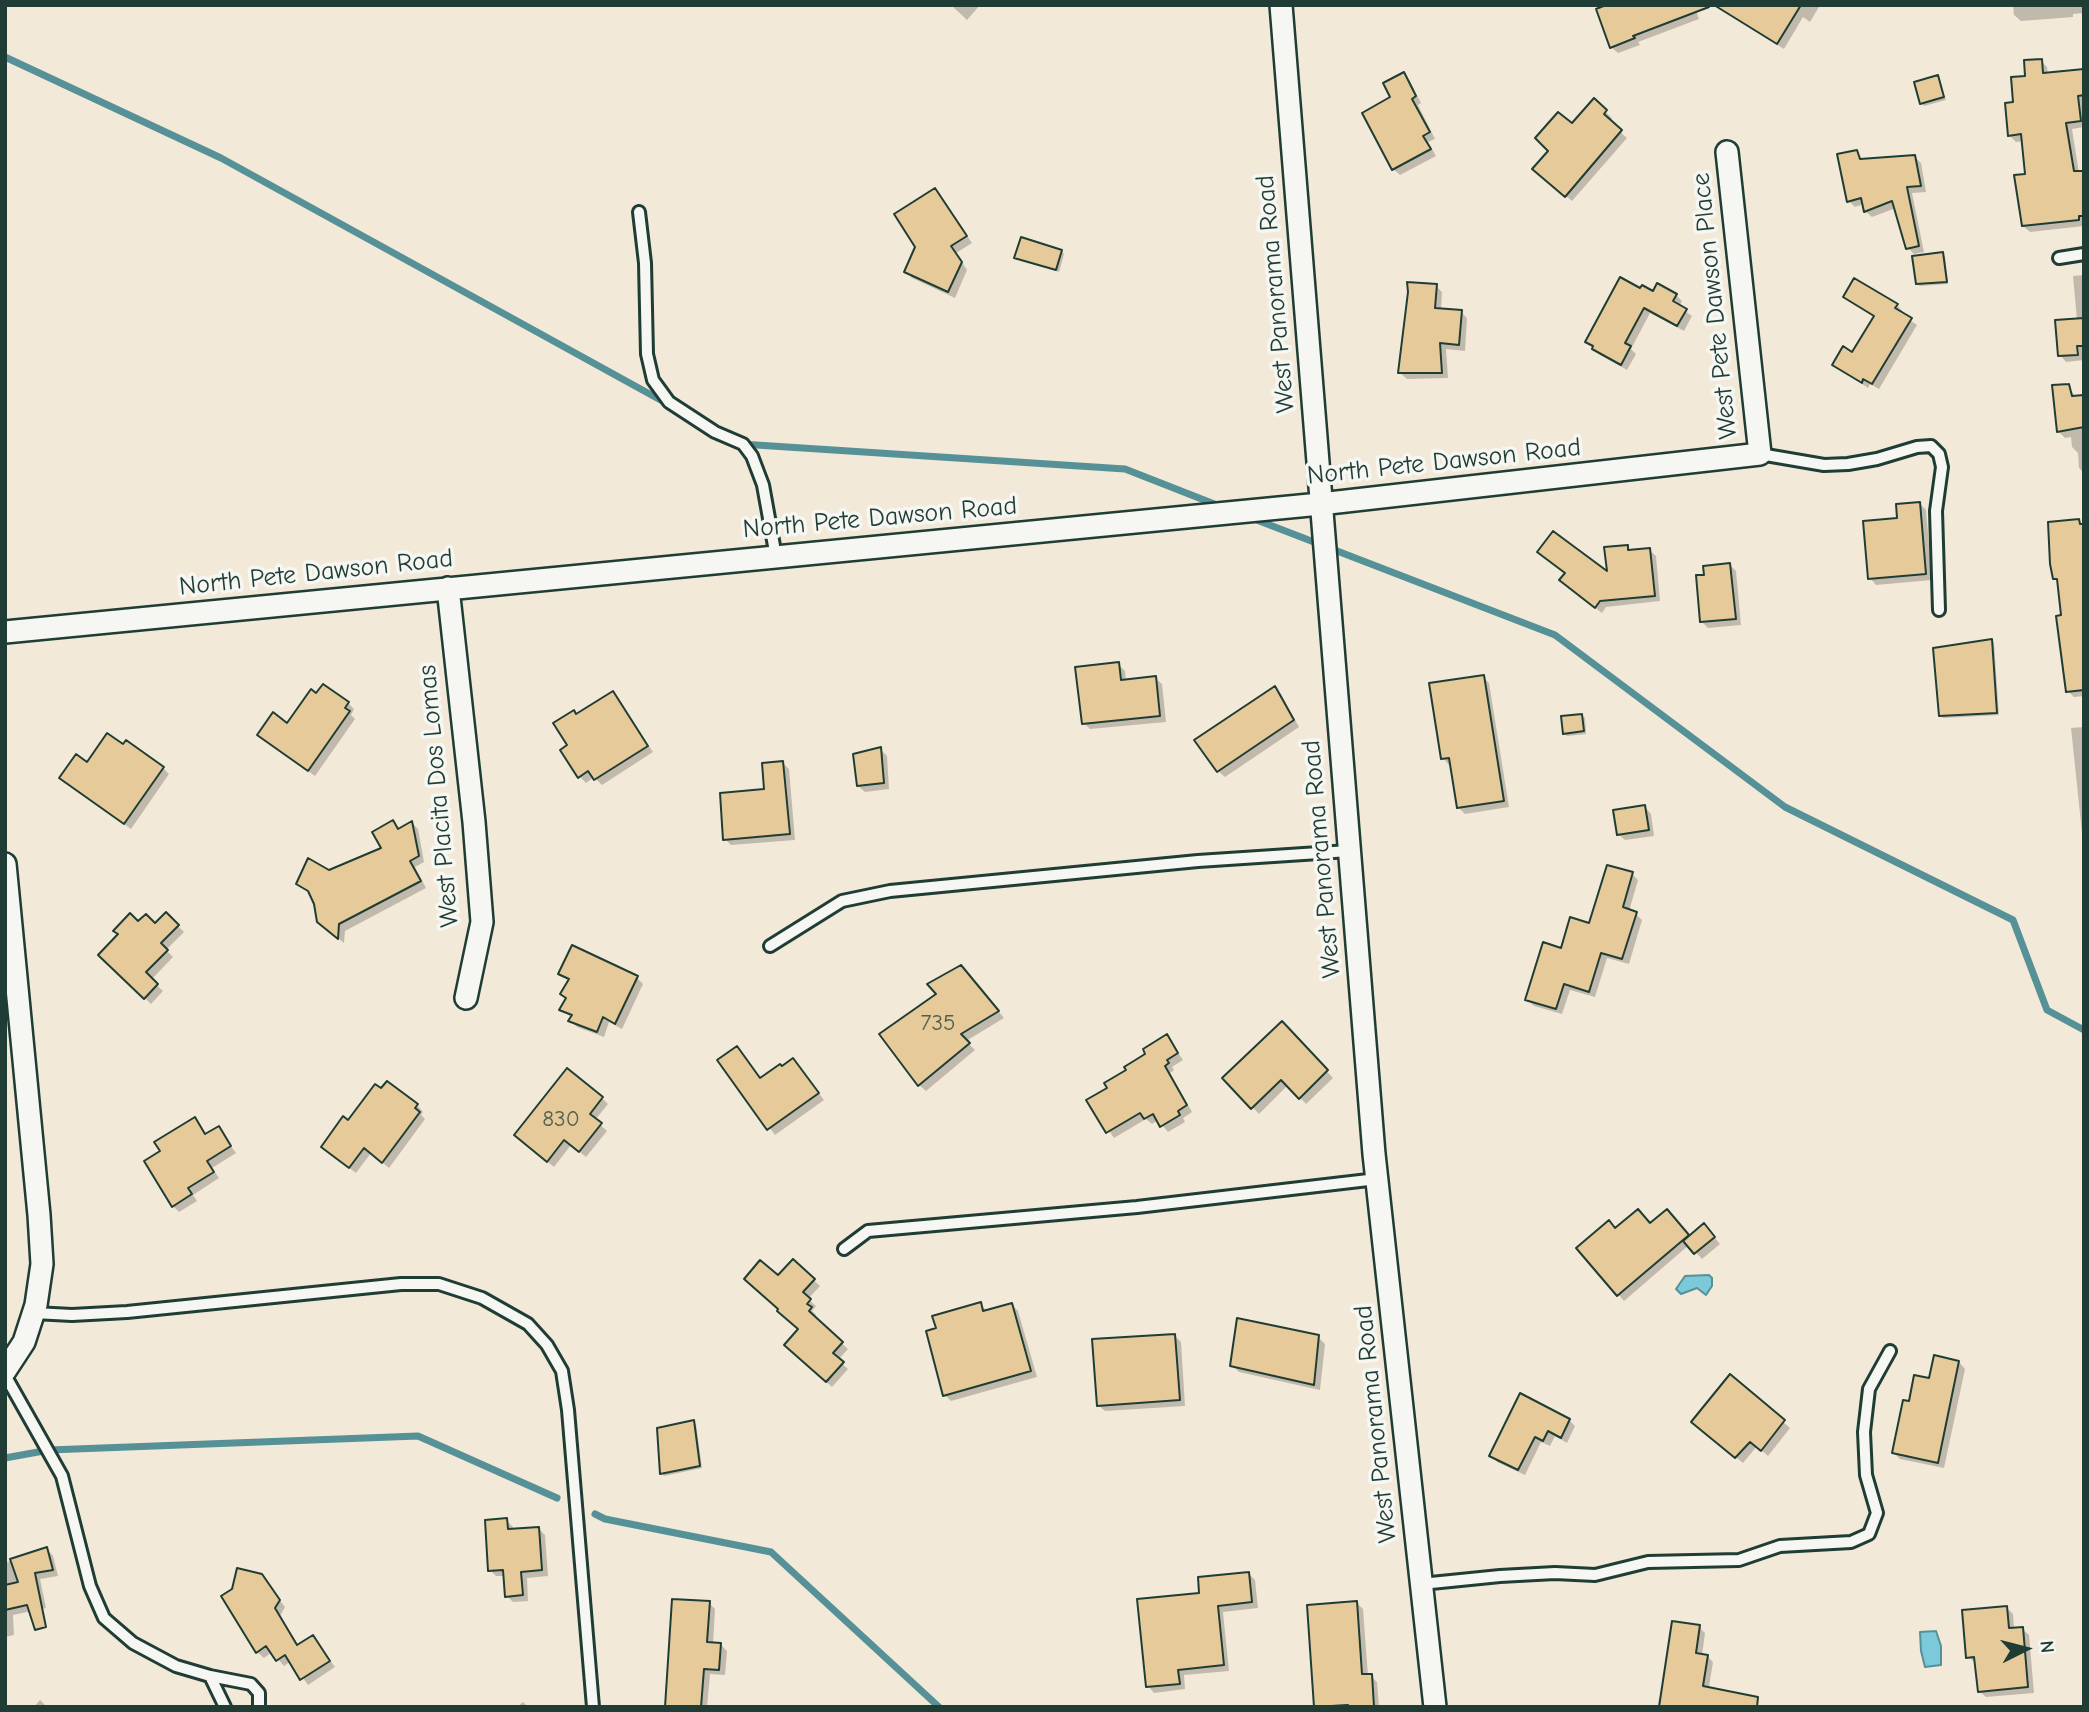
<!DOCTYPE html>
<style>
body{margin:0}
#map{position:relative;width:2089px;height:1712px;overflow:hidden;background:#f2e9d8;font-family:"Comic Neue",sans-serif}
canvas{display:block}
.frame{position:absolute;inset:0;border:7px solid #1f3d34;pointer-events:none}
.north{position:absolute;left:1991px;top:1614px;width:70px;height:70px;-webkit-text-stroke:5px #f6f6f2;paint-order:stroke;rotate:84deg;font-size:19px;font-weight:700;line-height:28px;text-align:center;color:#1f3d34}
.north::after{content:'';display:block;margin:auto;width:24px;height:32px;background:#1f3d34;clip-path:polygon(50% 0,100% 100%,50% 72%,0 100%)}
</style>
<div id="map">
<canvas width="2089" height="1712"></canvas>
<div class="frame"></div>
<div class="north">N</div>
</div>
<script>
const g = document.querySelector('canvas').getContext('2d');
g.lineJoin = 'round';
function paint(path, color) { g.fillStyle = color; g.fill(path, 'evenodd'); }
const poly = rows => new Path2D(rows.map(r => 'M' + r).join(''));
function stroke(path, color, width, dash) { g.strokeStyle = color; g.lineWidth = width; g.lineCap = dash ? 'butt' : 'round'; g.setLineDash(dash || []); g.stroke(path); }
function drawText(font, color, halo, rows, align = 'center') {
  g.font = font + ' "Comic Neue",sans-serif'; g.lineWidth = 7; g.setLineDash([]); g.textBaseline = 'middle'; g.strokeStyle = halo; g.fillStyle = color; for (const [text, x, y, turn = 0] of rows) {
    g.save(); g.translate(x, y); g.rotate((+turn || 0) * Math.PI / 180); g.textAlign = isNaN(turn) ? turn : align; if (halo) g.strokeText(text, 0, 0); g.fillText(text, 0, 0); g.restore();
  }
}
const water = poly([
 [1709,1275,1712,1278,1712,1286,1706,1295,1697,1288,1681,1294,1676,1289,1685,1276,1709,1275],
 [1936,1631,1941,1646,1941,1665,1925,1667,1921,1651,1920,1632,1936,1631]
]);
paint(water, '#7bc9d9');
stroke(water, '#569197', 2);
paint(poly([
 [951,5,980,5,967,20],
 [1694,5,1699,19,1638,42,1640,45,1618,53,1611,47],
 [1756,5,1820,5,1810,22,1803,17,1784,49,1739,21,1733,15],
 [2013,5,2084,5,2084,13,2073,14,2073,17,2021,21,2014,15],
 [2041,61,2047,67,2048,74,2084,71,2084,127,2072,129,2079,173,2084,172,2084,226,2030,232,2023,226,2026,175,2023,141,2016,142,2009,135,2015,104,2027,77],
 [1403,75,1410,81,1421,103,1418,105,1435,139,1428,142,1436,156,1400,175,1393,169,1393,98],
 [1938,77,1946,100,1924,106,1921,103],
 [1594,101,1612,118,1609,122,1627,138,1572,201,1541,175,1550,151],
 [1856,152,1864,161,1915,157,1921,163,1926,192,1912,193,1924,252,1914,254,1908,248,1896,208,1872,217,1865,211,1864,204,1855,207,1849,201],
 [935,190,972,243,956,253,967,270,955,298,912,278,906,272,917,247],
 [1062,251,1064,254,1059,272,1016,257],
 [1942,254,1945,256,1948,284,1920,286,1917,284],
 [2084,275,2084,360,2066,362,2060,355,2077,320,2073,276],
 [1436,286,1442,292,1441,310,1461,312,1467,318,1465,351,1446,349,1448,378,1407,379,1400,373],
 [1641,290,1676,295,1682,301,1679,307,1692,316,1684,331,1650,313,1631,349,1636,354,1627,370,1600,355,1587,341],
 [1845,296,1897,305,1903,312,1901,314,1917,325,1879,389,1870,384,1868,388,1834,365,1853,355,1875,317],
 [2068,386,2076,398,2084,397,2084,473,2079,468,2078,453,2072,447,2071,437,2065,438,2058,431],
 [1920,504,1926,510,1932,580,1876,585,1870,578,1899,519],
 [2079,521,2084,526,2084,696,2074,697,2068,691,2060,583,2055,579],
 [1627,547,1631,551,1649,550,1656,556,1660,601,1606,607,1602,613,1568,587,1609,575],
 [1730,565,1736,571,1741,625,1708,628,1702,622],
 [1992,640,1994,643,1999,715,1943,718,1941,716],
 [1118,664,1125,671,1126,681,1155,678,1162,684,1166,722,1090,729,1084,723],
 [1483,677,1489,683,1509,807,1465,814,1458,807,1452,764,1449,765,1443,758],
 [1275,688,1281,694,1299,727,1225,777,1218,771],
 [613,693,653,752,602,785,594,777,586,783,580,777,570,745,577,715],
 [348,703,354,709,351,715,355,719,315,776,259,735],
 [1582,716,1585,718,1586,734,1567,736,1564,733],
 [2084,727,2084,852,2071,728],
 [880,749,887,756,889,789,865,792,858,786],
 [783,763,789,769,795,840,731,845,725,839,766,791],
 [87,764,163,768,169,774,131,829,62,778],
 [1645,807,1651,814,1654,836,1625,840,1618,834],
 [393,822,400,830,412,823,418,829,424,862,415,867,426,888,345,931,344,943,325,928,311,894,298,884,384,849],
 [1632,874,1638,880,1629,911,1636,914,1642,920,1629,964,1607,958,1595,997,1570,990,1562,1014,1534,1006,1527,999,1562,950,1590,925],
 [166,914,184,932,166,950,173,957,151,980,163,991,151,1004,101,955,155,925],
 [967,973,1004,1018,966,1041,975,1050,926,1091,919,1085],
 [560,974,637,978,643,984,622,1029,609,1022,604,1037,577,1027,571,1021,572,1018,562,1010,567,999,569,981],
 [1282,1024,1333,1078,1306,1104,1288,1085,1259,1114,1225,1078],
 [1167,1036,1183,1060,1172,1067,1174,1070,1170,1073,1192,1112,1183,1118,1185,1122,1168,1132,1158,1120,1152,1124,1146,1119,1114,1138,1089,1101,1109,1088],
 [720,1060,761,1080,793,1060,824,1100,775,1135],
 [602,1098,608,1104,595,1120,607,1131,586,1157,571,1145,554,1167,522,1141],
 [417,1105,423,1112,421,1115,425,1119,389,1168,371,1153,356,1173,329,1153],
 [195,1119,207,1136,218,1129,236,1153,212,1168,219,1178,193,1195,197,1201,179,1212,173,1206],
 [1673,1218,1690,1237,1710,1232,1720,1244,1702,1259,1689,1245,1624,1301,1618,1294,1616,1230,1651,1225],
 [793,1261,820,1286,808,1299,816,1306,812,1311,816,1315,814,1318,848,1349,838,1360,848,1369,832,1387,792,1351,800,1330,779,1277],
 [980,1304,988,1312,1012,1305,1018,1311,1037,1377,951,1401,945,1395],
 [1175,1336,1181,1342,1185,1406,1105,1411,1098,1405],
 [1318,1337,1325,1344,1320,1390,1239,1372,1232,1365],
 [1959,1362,1965,1369,1944,1468,1900,1459,1894,1453,1910,1403,1930,1380],
 [1730,1377,1790,1428,1768,1456,1757,1446,1743,1463,1700,1428],
 [1569,1420,1575,1426,1567,1443,1555,1436,1550,1446,1541,1442,1525,1475,1497,1462,1491,1455],
 [693,1421,696,1424,702,1468,664,1476,662,1473],
 [506,1520,513,1527,513,1530,539,1529,545,1535,548,1576,527,1578,528,1601,513,1602,507,1596,505,1576,496,1576,490,1570],
 [47,1549,53,1556,58,1576,40,1579,46,1608,13,1615,14,1635,5,1637,5,1563],
 [1249,1574,1255,1580,1258,1608,1223,1612,1229,1671,1184,1675,1185,1689,1154,1693,1148,1686,1201,1594],
 [261,1576,285,1607,280,1616,299,1646,313,1637,335,1667,308,1685,291,1661,284,1666,272,1652,264,1658,257,1652],
 [709,1603,715,1609,713,1644,720,1644,727,1651,725,1675,710,1674,707,1707,666,1707],
 [1357,1603,1363,1609,1368,1676,1371,1676,1377,1682,1379,1707,1316,1707],
 [2007,1608,2013,1614,2014,1629,2022,1629,2029,1635,2034,1693,1986,1697,1979,1691,1976,1663,1968,1657],
 [1699,1627,1705,1633,1702,1655,1707,1656,1713,1662,1709,1687,1716,1688,1747,1707,1658,1707,1659,1699,1662,1699],
 [40,1700,47,1707,34,1707],
 [523,1702,528,1707,517,1707]
]), '#0003');
stroke(poly([
 [5,57,221,158,666,403],
 [741,444,1125,469,1222,507],
 [1249,517,1555,635,1785,807,2013,920,2047,1010,2084,1030],
 [5,1458,49,1450,418,1436,557,1498],
 [595,1514,605,1519,771,1552,939,1707]
]), '#569197', 7);
const building = poly([
 [1606,5,1709,5,1709,7,1633,36,1635,38,1610,48,1596,9,1606,5],
 [1714,5,1801,5,1777,44,1714,5],
 [2042,59,2043,73,2084,69,2084,95,2078,96,2081,121,2066,123,2074,171,2084,171,2084,216,2079,216,2079,220,2022,226,2014,175,2025,174,2021,134,2008,136,2005,103,2013,102,2011,77,2025,76,2024,60,2042,59],
 [1404,72,1416,96,1412,99,1430,132,1423,136,1431,149,1392,170,1362,113,1390,97,1383,83,1404,72],
 [1938,75,1944,97,1920,104,1914,82,1938,75],
 [1594,98,1607,110,1604,114,1622,130,1565,197,1532,169,1548,151,1535,138,1558,112,1572,123,1594,98],
 [1857,150,1860,159,1915,155,1921,186,1907,187,1919,246,1906,249,1892,201,1864,212,1861,198,1847,202,1837,154,1857,150],
 [935,188,967,236,951,246,962,262,948,292,904,272,915,247,894,214,935,188],
 [1021,237,1062,250,1056,270,1014,258,1021,237],
 [1943,252,1947,282,1916,284,1912,256,1943,252],
 [1620,277,1640,288,1642,285,1653,291,1657,283,1677,294,1673,301,1687,309,1677,326,1644,308,1625,343,1631,346,1621,365,1592,349,1593,346,1585,342,1620,277],
 [1854,278,1898,304,1895,308,1912,318,1872,384,1863,379,1862,383,1832,365,1843,346,1852,352,1874,316,1843,297,1854,278],
 [1407,282,1437,284,1435,308,1462,310,1459,345,1440,343,1442,373,1398,373,1408,292,1407,282],
 [2084,318,2084,346,2077,346,2078,355,2058,356,2055,320,2084,318],
 [2069,384,2072,396,2084,395,2084,427,2057,432,2052,385,2069,384],
 [1920,502,1926,574,1868,579,1863,521,1897,518,1896,504,1920,502],
 [2079,519,2080,524,2084,524,2084,690,2066,692,2056,616,2061,615,2057,579,2053,579,2050,564,2048,522,2079,519],
 [1553,531,1607,571,1604,547,1628,545,1628,550,1650,548,1655,596,1600,601,1595,608,1559,580,1565,573,1537,552,1553,531],
 [1730,563,1736,619,1700,622,1696,575,1704,575,1703,566,1730,563],
 [1992,639,1997,713,1939,716,1933,648,1992,639],
 [1119,662,1121,680,1156,676,1160,716,1082,724,1075,667,1119,662],
 [1484,675,1504,801,1457,808,1449,758,1441,759,1429,683,1484,675],
 [323,684,349,702,345,708,350,711,308,771,257,735,273,712,287,723,311,689,316,693,323,684],
 [1275,686,1294,720,1217,772,1194,740,1275,686],
 [613,691,648,746,594,780,588,771,578,778,560,750,567,745,553,723,574,710,576,714,613,691],
 [1582,714,1584,731,1563,734,1561,716,1582,714],
 [107,733,123,744,126,740,164,767,124,824,59,778,76,754,87,762,107,733],
 [881,747,884,783,857,786,853,754,881,747],
 [783,761,790,834,723,840,720,793,764,789,762,763,783,761],
 [1645,805,1649,830,1617,835,1613,810,1645,805],
 [393,820,398,829,412,821,419,856,410,861,421,881,339,924,338,939,317,922,314,904,308,891,296,884,308,858,329,870,381,848,372,832,393,820],
 [1607,865,1633,872,1623,907,1637,912,1622,959,1601,953,1589,992,1564,984,1556,1009,1525,1000,1543,942,1561,948,1570,917,1589,923,1607,865],
 [166,912,179,925,161,943,168,950,146,972,158,984,144,999,98,955,118,934,113,931,130,913,138,921,146,914,155,923,166,912],
 [572,945,638,976,615,1024,603,1017,597,1032,568,1021,572,1015,559,1010,566,998,560,994,569,979,558,974,572,945],
 [961,965,999,1011,961,1034,970,1043,918,1086,879,1034,936,994,927,984,961,965],
 [1282,1021,1328,1070,1299,1099,1281,1080,1251,1109,1222,1078,1282,1021],
 [1167,1034,1178,1053,1167,1060,1169,1063,1165,1066,1187,1105,1178,1111,1180,1115,1160,1127,1153,1114,1144,1119,1140,1113,1106,1133,1086,1100,1107,1088,1104,1083,1126,1070,1124,1067,1145,1054,1143,1049,1167,1034],
 [737,1046,760,1078,780,1064,782,1066,793,1058,819,1093,767,1130,717,1060,737,1046],
 [567,1068,603,1097,590,1114,602,1123,579,1152,564,1140,547,1162,514,1135,567,1068],
 [387,1081,418,1104,415,1108,420,1112,382,1163,364,1148,349,1168,321,1147,343,1116,348,1120,375,1084,381,1088,387,1081],
 [195,1117,205,1134,219,1126,231,1146,207,1161,214,1172,188,1188,192,1194,172,1207,144,1161,160,1151,154,1142,195,1117],
 [1638,1209,1650,1223,1667,1209,1689,1235,1617,1296,1576,1248,1609,1220,1615,1228,1638,1209],
 [1704,1223,1715,1237,1694,1254,1683,1241,1704,1223],
 [793,1259,815,1279,803,1292,811,1299,807,1304,812,1307,809,1311,843,1342,833,1353,844,1362,826,1382,784,1345,798,1329,777,1311,778,1309,744,1279,760,1260,778,1275,793,1259],
 [981,1302,983,1311,1012,1303,1031,1371,943,1396,926,1331,936,1328,932,1316,981,1302],
 [1237,1318,1319,1335,1314,1385,1230,1366,1237,1318],
 [1175,1334,1180,1400,1097,1406,1092,1339,1175,1334],
 [1934,1355,1959,1361,1938,1463,1892,1453,1903,1400,1909,1401,1914,1375,1929,1378,1934,1355],
 [1730,1374,1785,1420,1761,1451,1750,1442,1735,1458,1691,1422,1730,1374],
 [1520,1393,1570,1419,1561,1438,1548,1431,1543,1441,1535,1437,1518,1470,1489,1456,1520,1393],
 [694,1420,700,1466,660,1474,657,1428,694,1420],
 [507,1518,508,1529,539,1527,542,1570,521,1572,523,1595,505,1597,503,1570,488,1571,485,1520,507,1518],
 [47,1547,53,1570,35,1573,46,1627,35,1630,27,1605,5,1610,5,1585,18,1582,10,1559,47,1547],
 [237,1568,262,1574,280,1600,275,1608,297,1645,313,1635,330,1661,300,1680,285,1655,276,1661,266,1646,256,1653,221,1596,232,1589,237,1568],
 [1249,1572,1252,1602,1218,1606,1224,1665,1178,1670,1180,1684,1146,1687,1137,1599,1199,1593,1198,1577,1249,1572],
 [672,1599,710,1601,707,1642,721,1643,719,1670,704,1669,701,1707,665,1707,672,1599],
 [1357,1601,1362,1674,1372,1674,1374,1707,1348,1707,1348,1705,1314,1707,1307,1605,1357,1601],
 [2007,1606,2009,1628,2023,1627,2028,1687,1978,1692,1974,1657,1966,1658,1962,1610,2007,1606],
 [1672,1621,1700,1625,1696,1653,1708,1655,1703,1686,1758,1697,1757,1707,1659,1707,1672,1621]
]);
paint(building, '#e7ca9a');
stroke(building, '#1f3d34', 2);
const lane = poly([
 [639,212,645,263,647,354,653,380,669,402,715,432,743,444,752,456,763,485,776,557],
 [2059,258,2084,254],
 [1760,454,1824,465,1848,464,1877,459,1917,447,1931,446,1939,454,1942,467,1936,511,1939,610],
 [770,946,842,901,890,891,1198,861,1349,851],
 [844,1249,868,1231,1137,1207,1377,1179],
 [34,1313,72,1315,127,1312,401,1284,439,1284,482,1298,528,1324,547,1345,562,1371,568,1410,593,1707],
 [5,1375,62,1476,90,1586,104,1618,133,1643,176,1666,210,1676,251,1684,259,1693,259,1707],
 [1421,1584,1500,1576,1555,1573,1595,1575,1648,1562,1739,1560,1780,1546,1851,1542,1869,1534,1877,1513,1866,1475,1864,1432,1869,1389,1890,1351],
 [210,1676,225,1707]
]);
const street = poly([
 [1281,5,1374,1154,1435,1707],
 [448,588,474,822,482,922,466,998],
 [5,632,1320,504,1760,454,1727,152],
 [5,864,39,1215,42,1264,36,1305,24,1342,5,1371]
]);
stroke(lane, '#1f3d34', 16);
stroke(street, '#1f3d34', 26);
stroke(lane, '#f6f6f2', 10);
stroke(street, '#f6f6f2', 21);
drawText('23px', '#51604e', null, [
 ["735",938,1023],
 ["830",561,1119]
]);
drawText('26px', '#1f3d34', '#f6f6f2', [
 ["West Panorama Road",1276,294,-95],
 ["West Pete Dawson Place",1715,306,-96],
 ["North Pete Dawson Road",1444,462,-6],
 ["North Pete Dawson Road",880,518,-5],
 ["North Pete Dawson Road",316,573,-6],
 ["West Placita Dos Lomas",439,796,-95],
 ["West Panorama Road",1322,859,-95],
 ["West Panorama Road",1376,1424,-96]
]);
</script>
